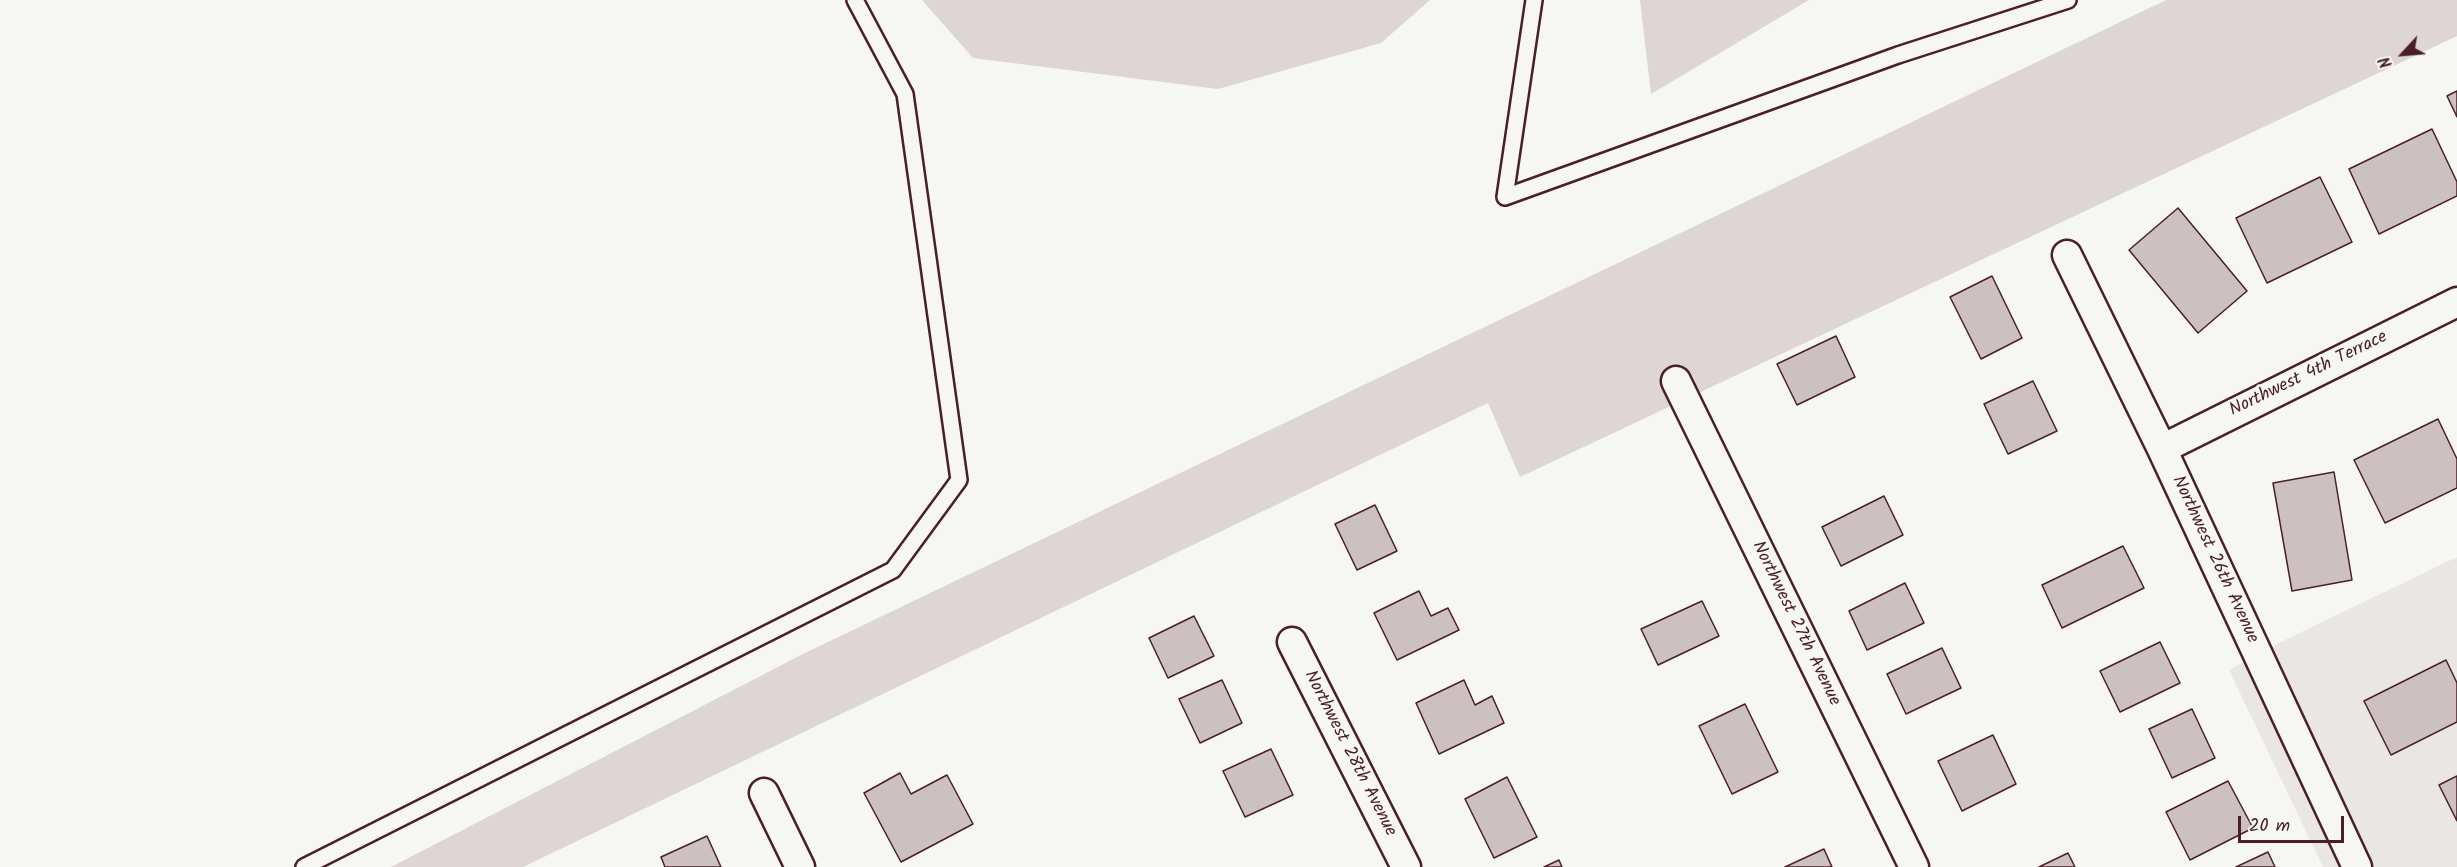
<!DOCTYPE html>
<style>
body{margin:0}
#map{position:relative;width:2457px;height:867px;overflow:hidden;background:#f6f6f2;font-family:Kalam,sans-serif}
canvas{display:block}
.north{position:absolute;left:2373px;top:24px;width:60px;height:60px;-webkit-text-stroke:4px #f6f6f2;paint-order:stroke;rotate:244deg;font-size:16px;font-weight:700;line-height:24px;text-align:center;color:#4a1f2b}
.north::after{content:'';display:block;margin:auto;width:21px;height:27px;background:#4a1f2b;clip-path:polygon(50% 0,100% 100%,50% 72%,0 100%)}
.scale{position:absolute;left:2238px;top:816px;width:106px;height:27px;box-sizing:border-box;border:3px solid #4a1f2b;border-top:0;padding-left:8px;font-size:18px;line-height:21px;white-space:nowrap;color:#4a1f2b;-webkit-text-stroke:4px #f6f6f2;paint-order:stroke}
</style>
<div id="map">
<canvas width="2457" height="867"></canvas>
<div class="north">N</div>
<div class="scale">20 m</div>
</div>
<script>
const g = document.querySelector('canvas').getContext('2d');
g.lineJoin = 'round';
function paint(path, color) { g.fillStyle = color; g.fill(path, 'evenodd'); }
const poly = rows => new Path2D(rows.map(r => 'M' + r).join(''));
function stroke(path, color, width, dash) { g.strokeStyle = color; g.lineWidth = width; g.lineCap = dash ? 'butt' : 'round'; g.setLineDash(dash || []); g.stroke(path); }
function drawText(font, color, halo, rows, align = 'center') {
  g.font = font + ' Kalam,sans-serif'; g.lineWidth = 5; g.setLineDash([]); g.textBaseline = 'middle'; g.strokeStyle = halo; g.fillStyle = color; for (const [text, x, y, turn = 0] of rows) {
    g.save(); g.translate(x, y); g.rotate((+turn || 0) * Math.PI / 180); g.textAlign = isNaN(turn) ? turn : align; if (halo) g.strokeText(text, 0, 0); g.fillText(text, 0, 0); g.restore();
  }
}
paint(poly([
 [2457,557,2457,867,2323,867,2229,670,2289,638]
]), '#e9e6e3');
paint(poly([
 [922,0,1430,0,1381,43,1218,89,973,58],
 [1640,0,1809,0,1651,94],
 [2166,0,2457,0,2457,36,1520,477,1488,403,523,867,391,867,803,654]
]), '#ddd6d5');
const building = poly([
 [2457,91,2457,117,2447,96,2457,91],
 [2432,129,2457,182,2457,196,2379,234,2349,169,2432,129],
 [2320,177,2352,242,2267,283,2236,218,2320,177],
 [2178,208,2247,291,2198,333,2129,250,2178,208],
 [1992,276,2022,338,1981,359,1950,297,1992,276],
 [1836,336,1855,377,1797,405,1777,364,1836,336],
 [2033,381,2057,431,2008,454,1984,404,2033,381],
 [2438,419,2457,459,2457,488,2385,523,2354,460,2438,419],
 [2334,472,2352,580,2292,591,2273,483,2334,472],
 [1884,496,1903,535,1841,566,1822,527,1884,496],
 [1375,505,1397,551,1357,570,1335,524,1375,505],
 [2123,546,2144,588,2062,628,2042,585,2123,546],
 [1905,583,1924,623,1867,650,1849,611,1905,583],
 [1419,591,1431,616,1448,608,1459,630,1397,660,1374,613,1419,591],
 [1702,601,1719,636,1658,665,1641,629,1702,601],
 [1194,616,1214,656,1168,678,1149,638,1194,616],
 [2160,642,2180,683,2120,712,2100,671,2160,642],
 [1942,648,1961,688,1906,714,1887,674,1942,648],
 [2446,660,2457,683,2457,722,2391,755,2364,701,2446,660],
 [1222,680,1242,723,1200,743,1179,699,1222,680],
 [1464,680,1475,705,1492,696,1504,723,1439,754,1416,703,1464,680],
 [1745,704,1778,772,1732,794,1699,726,1745,704],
 [2192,709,2215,758,2172,778,2149,729,2192,709],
 [1993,735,2016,784,1962,811,1938,761,1993,735],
 [1271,749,1293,795,1245,817,1223,771,1271,749],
 [900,773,911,794,947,775,973,824,901,862,864,793,900,773],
 [2457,776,2457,821,2439,785,2457,776],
 [1507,777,1537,837,1494,858,1465,799,1507,777],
 [2228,781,2253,828,2190,860,2166,812,2228,781],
 [707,836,721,867,665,867,661,857,707,836],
 [1824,849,1832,867,1785,867,1824,849],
 [2268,852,2275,867,2236,867,2268,852],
 [2068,853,2075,867,2039,867,2068,853],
 [1559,860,1562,867,1544,867,1559,860]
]);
paint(building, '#ccc1c0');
stroke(building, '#4a1f2b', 1.5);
const service = poly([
 [1534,0,1505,197,1898,55,2068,0],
 [304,867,893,570,959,480,905,94,855,0]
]);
const minor = poly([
 [2067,255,2162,449,2357,867],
 [1676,381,1914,867],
 [2162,449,2457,302],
 [1292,642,1406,867],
 [764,793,800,867]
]);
stroke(service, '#4a1f2b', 20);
stroke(minor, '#4a1f2b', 33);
stroke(service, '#f6f6f2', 15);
stroke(minor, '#f6f6f2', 28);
drawText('18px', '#4a1f2b', '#f6f6f2', [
 ["Northwest 4th Terrace",2309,375,-26],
 ["Northwest 26th Avenue",2214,560,65],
 ["Northwest 27th Avenue",1795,624,64],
 ["Northwest 28th Avenue",1349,754,63]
]);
</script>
